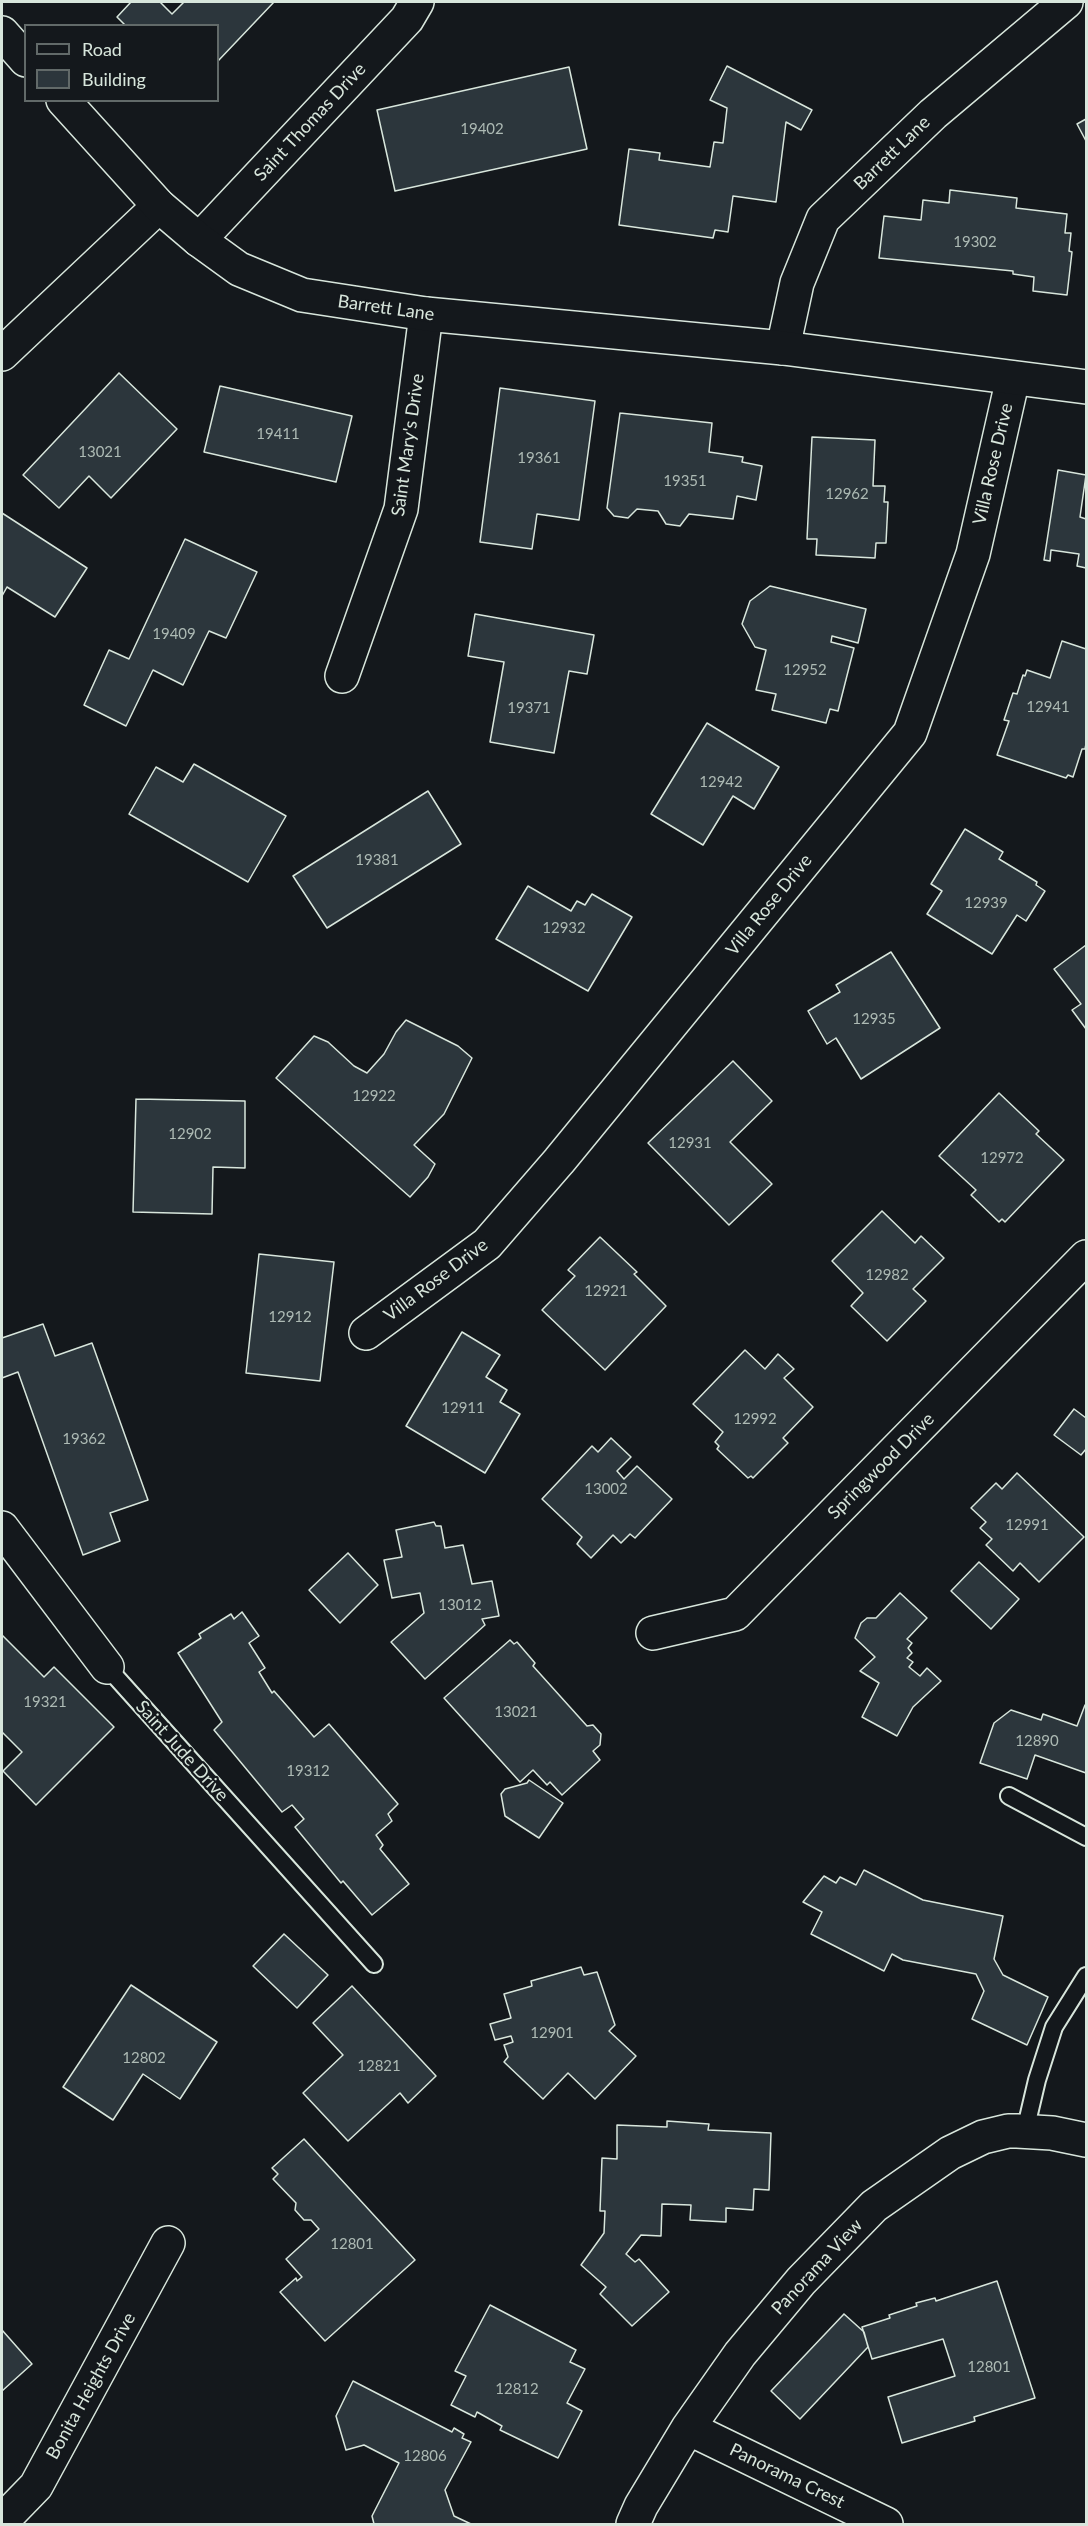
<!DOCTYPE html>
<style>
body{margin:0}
#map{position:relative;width:1088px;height:2526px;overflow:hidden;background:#14181c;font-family:Lato,sans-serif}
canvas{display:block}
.frame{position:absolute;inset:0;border:3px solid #d8e6dc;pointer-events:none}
.legend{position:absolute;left:24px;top:24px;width:195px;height:78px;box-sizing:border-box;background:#14181c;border:2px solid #626a69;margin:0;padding:8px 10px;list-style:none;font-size:18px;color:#d8e6dc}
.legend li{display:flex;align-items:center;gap:12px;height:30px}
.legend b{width:30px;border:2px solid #626a69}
</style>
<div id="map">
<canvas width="1088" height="2526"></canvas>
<div class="frame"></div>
<ul class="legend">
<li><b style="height:8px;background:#14181c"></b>Road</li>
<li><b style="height:16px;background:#2c363c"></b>Building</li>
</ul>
</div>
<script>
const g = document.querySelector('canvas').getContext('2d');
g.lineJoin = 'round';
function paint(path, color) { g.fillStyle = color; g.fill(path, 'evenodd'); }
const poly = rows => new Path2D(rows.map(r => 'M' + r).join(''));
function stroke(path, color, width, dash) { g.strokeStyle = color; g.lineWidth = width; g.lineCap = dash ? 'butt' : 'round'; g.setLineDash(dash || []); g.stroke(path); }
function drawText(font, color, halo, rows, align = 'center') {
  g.font = font + ' Lato,sans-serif'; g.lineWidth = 4.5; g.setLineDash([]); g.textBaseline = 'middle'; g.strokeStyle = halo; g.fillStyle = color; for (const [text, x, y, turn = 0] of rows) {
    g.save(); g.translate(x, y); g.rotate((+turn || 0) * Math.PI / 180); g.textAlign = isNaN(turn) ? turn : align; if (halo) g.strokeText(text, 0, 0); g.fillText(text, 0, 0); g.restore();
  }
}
const building = poly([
 [131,2,160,2,172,14,184,2,274,2,218,61,218,26,126,26,117,17,131,2],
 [727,66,812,110,801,130,786,122,776,202,733,196,728,232,715,230,713,238,619,225,629,149,660,153,659,160,710,167,714,142,723,143,727,108,710,100,727,66],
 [569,67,587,149,395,191,377,110,569,67],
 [1086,119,1086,141,1077,124,1086,119],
 [950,190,1017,198,1016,208,1067,214,1065,233,1071,233,1069,251,1072,252,1067,295,1033,291,1034,277,1013,274,1013,271,879,258,884,216,921,220,923,200,949,203,950,190],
 [119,373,177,429,111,498,89,476,59,508,23,475,119,373],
 [220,386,352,416,336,482,204,452,220,386],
 [500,388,595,401,579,520,537,514,532,549,480,542,500,388],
 [620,413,712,423,709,452,743,457,742,462,762,466,756,500,737,496,733,519,689,514,680,526,666,524,658,511,637,509,628,518,614,516,607,508,620,413],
 [812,437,875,440,873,486,885,486,884,502,888,502,886,543,876,543,875,558,816,555,817,539,807,539,812,437],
 [1058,470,1086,475,1080,517,1086,519,1086,568,1077,566,1079,554,1051,550,1050,561,1044,560,1058,470],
 [2,513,87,568,55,617,7,587,2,596,2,513],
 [185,539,257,572,226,638,209,631,183,685,153,670,126,726,84,705,109,650,129,659,185,539],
 [770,586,866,609,858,643,832,636,831,642,854,648,838,711,830,709,826,723,772,710,776,694,756,690,766,650,755,647,742,624,750,601,770,586],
 [475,614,594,635,587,674,569,671,554,753,490,742,504,662,468,656,475,614],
 [1062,641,1086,649,1086,744,1085,749,1082,749,1073,777,1068,775,1066,778,997,755,1009,721,1004,720,1013,693,1017,694,1023,675,1025,676,1027,670,1050,678,1062,641],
 [707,723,779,767,754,809,733,796,703,845,651,814,707,723],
 [194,764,286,816,248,882,129,814,156,767,183,782,194,764],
 [428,791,461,844,327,928,293,876,428,791],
 [965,829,1003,852,999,859,1037,882,1036,885,1045,891,1026,921,1017,915,992,954,927,914,942,891,931,884,965,829],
 [528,886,571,911,577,901,585,905,592,894,632,917,588,991,496,939,528,886],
 [1086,945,1086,1029,1072,1010,1081,1004,1054,969,1086,945],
 [891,952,940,1028,861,1079,836,1038,827,1044,808,1011,840,992,836,985,891,952],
 [406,1020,458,1046,472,1058,444,1114,414,1145,435,1164,428,1177,410,1197,276,1078,314,1036,328,1042,354,1066,367,1073,384,1054,396,1032,406,1020],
 [733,1061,772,1101,730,1142,772,1184,729,1225,648,1143,733,1061],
 [999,1093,1039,1131,1036,1134,1064,1160,1005,1222,1002,1219,999,1222,971,1195,976,1190,939,1156,999,1093],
 [136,1099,245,1101,245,1168,213,1167,212,1214,133,1212,136,1099],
 [882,1211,915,1243,921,1236,944,1258,913,1289,926,1301,887,1341,851,1306,863,1293,832,1261,882,1211],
 [600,1237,637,1272,634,1274,666,1306,605,1370,542,1310,575,1276,568,1270,600,1237],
 [259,1254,334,1262,320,1381,246,1373,259,1254],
 [43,1324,55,1356,92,1343,148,1500,110,1513,120,1541,83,1555,18,1372,2,1378,2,1338,43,1324],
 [462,1332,500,1355,486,1377,507,1390,500,1402,520,1414,485,1473,406,1426,462,1332],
 [745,1350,765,1369,778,1354,794,1369,784,1378,813,1407,783,1438,788,1443,753,1478,751,1476,748,1478,717,1449,719,1446,715,1442,723,1432,693,1404,745,1350],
 [1074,1409,1086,1418,1086,1449,1081,1455,1054,1435,1074,1409],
 [611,1438,631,1457,617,1471,624,1479,637,1466,672,1499,635,1538,630,1534,621,1543,613,1535,591,1558,577,1544,582,1537,542,1499,592,1446,598,1452,611,1438],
 [1017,1473,1084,1537,1039,1582,1020,1563,1013,1571,986,1545,992,1539,980,1528,986,1522,971,1508,996,1483,1002,1489,1017,1473],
 [434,1522,436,1526,441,1526,445,1548,463,1545,472,1584,492,1581,499,1616,482,1619,485,1625,425,1679,391,1642,424,1613,420,1593,392,1598,384,1560,402,1557,396,1530,434,1522],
 [348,1553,378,1585,340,1623,309,1590,348,1553],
 [979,1562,1019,1599,991,1629,951,1591,979,1562],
 [900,1593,927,1618,907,1639,912,1643,908,1648,912,1653,907,1658,913,1662,909,1667,920,1676,927,1668,941,1681,913,1707,897,1736,862,1717,879,1683,860,1671,875,1657,855,1638,861,1623,867,1618,876,1618,900,1593],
 [242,1612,259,1636,249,1643,265,1668,259,1672,272,1693,274,1691,314,1737,329,1724,398,1804,388,1814,392,1821,376,1835,383,1845,380,1849,409,1884,372,1915,343,1881,341,1883,295,1827,304,1819,292,1805,282,1812,214,1730,222,1722,178,1653,201,1638,199,1634,231,1614,234,1619,242,1612],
 [2,1635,44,1677,54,1667,114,1727,36,1805,3,1771,22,1752,2,1732,2,1635],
 [510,1640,514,1644,517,1642,535,1663,533,1666,587,1726,593,1725,601,1734,600,1745,593,1751,600,1760,562,1795,550,1782,547,1785,533,1770,520,1782,444,1698,510,1640],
 [1085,1705,1086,1706,1086,1773,1035,1755,1027,1779,980,1763,994,1723,1011,1710,1041,1720,1043,1714,1077,1726,1085,1705],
 [529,1780,563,1803,539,1838,505,1816,501,1794,505,1789,527,1783,529,1780],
 [864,1870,923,1900,1003,1916,994,1959,1003,1975,1048,1997,1027,2045,972,2019,984,1991,976,1974,903,1960,892,1954,884,1971,811,1934,822,1912,803,1902,824,1876,836,1883,840,1877,856,1885,864,1870],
 [284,1934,328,1975,297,2008,253,1966,284,1934],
 [581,1967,584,1975,597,1972,615,2025,609,2031,636,2056,595,2099,568,2073,543,2099,504,2062,508,2057,504,2045,513,2042,511,2036,495,2040,490,2024,511,2018,504,1994,532,1986,531,1981,581,1967],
 [131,1985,217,2042,180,2099,143,2074,113,2120,63,2087,131,1985],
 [352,1986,436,2076,408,2103,400,2093,348,2141,303,2093,343,2055,313,2023,352,1986],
 [667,2121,709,2124,708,2130,771,2133,769,2190,754,2189,753,2210,726,2208,726,2222,690,2220,691,2205,662,2204,661,2236,641,2235,626,2254,635,2262,639,2259,669,2292,632,2326,600,2294,606,2287,581,2265,604,2233,605,2211,600,2211,602,2158,617,2159,617,2125,667,2127,667,2121],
 [304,2139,415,2260,325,2341,280,2292,296,2278,297,2281,302,2277,286,2259,319,2229,311,2220,304,2220,295,2210,296,2203,273,2179,278,2174,272,2168,304,2139],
 [997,2281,1035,2398,974,2417,975,2421,902,2443,888,2397,955,2376,943,2339,872,2359,862,2327,890,2318,889,2315,917,2306,916,2303,935,2298,936,2301,997,2281],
 [490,2305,576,2350,570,2362,585,2369,567,2403,582,2411,558,2458,500,2430,502,2426,477,2412,475,2417,451,2405,466,2376,455,2371,490,2305],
 [844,2314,864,2332,868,2347,800,2419,771,2391,844,2314],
 [2,2330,32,2364,2,2391,2,2330],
 [353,2381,452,2432,454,2428,464,2434,462,2438,471,2442,445,2490,454,2516,471,2524,374,2524,372,2516,399,2463,364,2445,346,2450,336,2416,353,2381]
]);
paint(building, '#2c363c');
stroke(building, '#d8e6dc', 1.5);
const lane = poly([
 [107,1667,374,1964],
 [1009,1796,1086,1837],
 [1025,2131,1037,2080,1054,2027,1086,1976]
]);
const street = poly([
 [199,240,407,19,417,2],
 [783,348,797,283,823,219,933,114,1066,2],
 [2,354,159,206],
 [342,676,401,509,426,314],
 [366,1333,487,1244,559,1161,910,733,973,554,1013,378],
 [2,1528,107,1667],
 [653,1633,735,1614,1086,1257],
 [688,2428,886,2524],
 [2,2521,36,2486,168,2243],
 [633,2524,641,2506,688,2428,740,2354,801,2281,874,2206,950,2153,983,2137,1008,2131,1017,2131,1052,2133,1086,2140]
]);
const secondary = poly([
 [2,33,26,60],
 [63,100,159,206,199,240,239,269,302,295,426,314,783,348,1086,387]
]);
stroke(lane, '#d8e6dc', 20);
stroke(street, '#d8e6dc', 36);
stroke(secondary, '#d8e6dc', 36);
stroke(lane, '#14181c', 16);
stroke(street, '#14181c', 33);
stroke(secondary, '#14181c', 33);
drawText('15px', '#adbab4', null, [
 ["19402",482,129],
 ["19302",975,242],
 ["19411",278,434],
 ["13021",100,452],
 ["19361",539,458],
 ["19351",685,481],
 ["12962",847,494],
 ["19409",174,634],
 ["12952",805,670],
 ["12941",1048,707],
 ["19371",529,708],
 ["12942",721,782],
 ["19381",377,860],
 ["12939",986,903],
 ["12932",564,928],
 ["12935",874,1019],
 ["12922",374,1096],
 ["12902",190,1134],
 ["12931",690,1143],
 ["12972",1002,1158],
 ["12982",887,1275],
 ["12921",606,1291],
 ["12912",290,1317],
 ["12911",463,1408],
 ["12992",755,1419],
 ["19362",84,1439],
 ["13002",606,1489],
 ["12991",1027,1525],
 ["13012",460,1605],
 ["19321",45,1702],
 ["13021",516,1712],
 ["12890",1037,1741],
 ["19312",308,1771],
 ["12901",552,2033],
 ["12802",144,2058],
 ["12821",379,2066],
 ["12801",352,2244],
 ["12801",989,2367],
 ["12812",517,2389],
 ["12806",425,2456]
]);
drawText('18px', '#d8e6dc', '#14181c', [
 ["Saint Thomas Drive",310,122,-47],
 ["Barrett Lane",892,153,-44],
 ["Barrett Lane",386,308,8],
 ["Saint Mary's Drive",408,445,-82],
 ["Villa Rose Drive",993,464,-77],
 ["Villa Rose Drive",769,905,-51],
 ["Villa Rose Drive",436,1280,-37],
 ["Springwood Drive",881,1466,-45],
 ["Saint Jude Drive",182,1751,48],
 ["Panorama View",817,2267,-47],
 ["Bonita Heights Drive",91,2386,-61],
 ["Panorama Crest",787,2476,26]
]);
</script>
